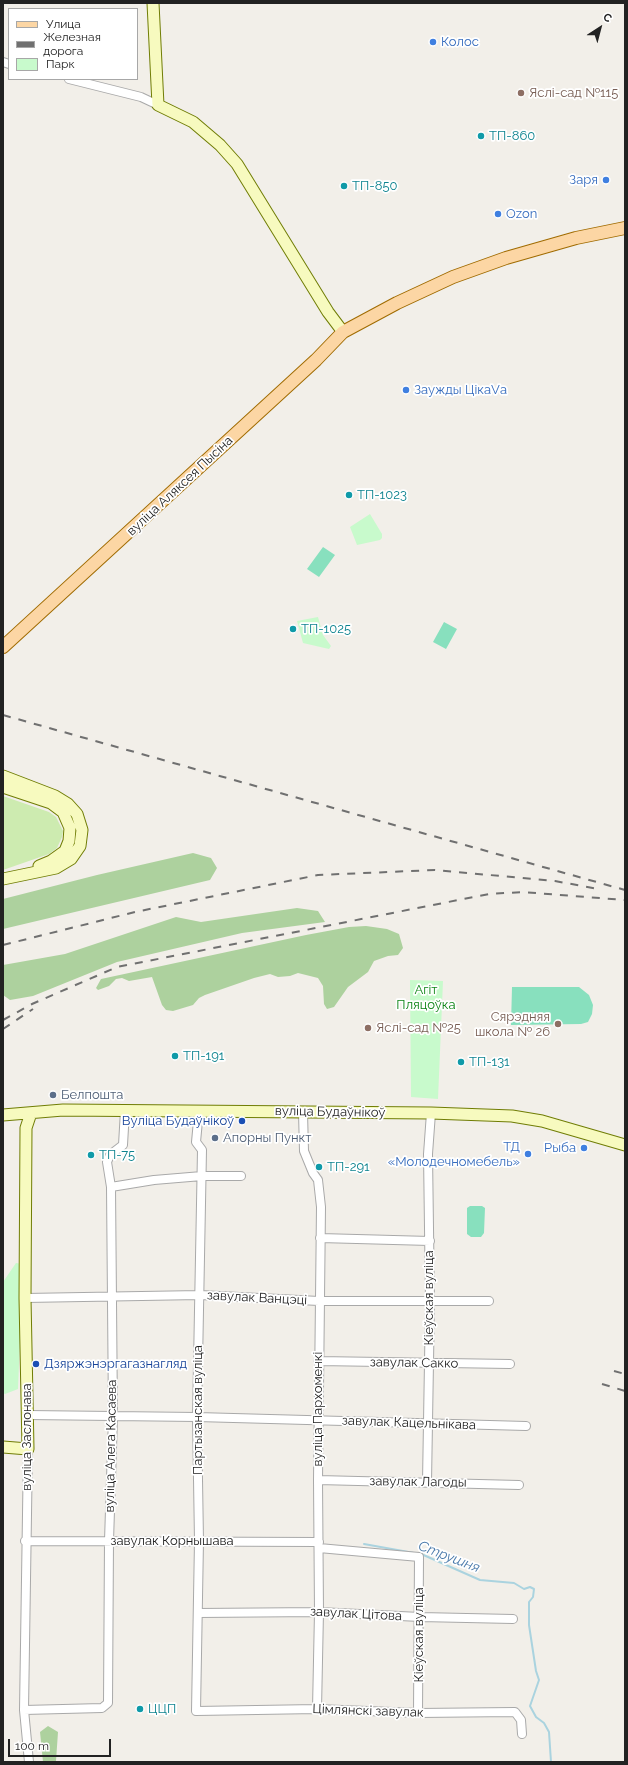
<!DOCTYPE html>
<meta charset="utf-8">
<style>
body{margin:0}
#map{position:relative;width:628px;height:1765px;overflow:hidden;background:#f2efe9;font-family:Raleway,sans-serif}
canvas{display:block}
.frame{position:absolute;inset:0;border:4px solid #222;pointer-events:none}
.legend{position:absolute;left:8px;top:8px;width:130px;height:72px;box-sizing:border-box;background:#fff;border:1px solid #a7a7a7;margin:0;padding:5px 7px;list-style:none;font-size:12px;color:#222}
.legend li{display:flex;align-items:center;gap:8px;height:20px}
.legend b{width:20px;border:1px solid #a7a7a7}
.north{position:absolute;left:580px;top:8px;width:40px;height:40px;-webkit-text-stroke:3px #fff;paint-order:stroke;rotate:36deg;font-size:11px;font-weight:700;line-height:16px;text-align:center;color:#222}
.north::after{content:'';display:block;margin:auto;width:14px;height:18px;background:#222;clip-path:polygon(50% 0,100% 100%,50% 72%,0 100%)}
.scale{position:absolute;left:8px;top:1739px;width:103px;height:18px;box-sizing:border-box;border:2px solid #222;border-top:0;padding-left:5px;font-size:12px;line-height:14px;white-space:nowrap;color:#222;-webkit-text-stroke:3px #fff;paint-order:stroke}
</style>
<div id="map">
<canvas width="628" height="1765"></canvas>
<div class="frame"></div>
<ul class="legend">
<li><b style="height:5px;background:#fcd6a4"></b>Улица</li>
<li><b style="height:5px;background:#707070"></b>Железная дорога</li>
<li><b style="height:11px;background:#c8facc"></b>Парк</li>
</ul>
<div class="north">С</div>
<div class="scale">100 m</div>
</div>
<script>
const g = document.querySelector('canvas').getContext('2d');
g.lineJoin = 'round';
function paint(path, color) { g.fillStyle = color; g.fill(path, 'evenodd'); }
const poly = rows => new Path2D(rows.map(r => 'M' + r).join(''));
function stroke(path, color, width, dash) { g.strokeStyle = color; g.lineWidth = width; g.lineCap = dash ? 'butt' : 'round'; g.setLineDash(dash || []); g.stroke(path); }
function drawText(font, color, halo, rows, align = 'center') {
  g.font = font + ' Raleway,sans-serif'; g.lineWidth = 3.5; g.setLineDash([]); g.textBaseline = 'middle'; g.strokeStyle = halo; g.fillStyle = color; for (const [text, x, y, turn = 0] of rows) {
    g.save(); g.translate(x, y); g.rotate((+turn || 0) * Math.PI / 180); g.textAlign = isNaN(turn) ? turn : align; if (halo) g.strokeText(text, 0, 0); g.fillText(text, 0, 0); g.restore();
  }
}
paint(poly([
 [3,796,49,812,56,817,63,831,62,837,57,848,49,854,3,870]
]), '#cdebb0');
paint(poly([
 [193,853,211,858,217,868,210,880,3,929,3,899,97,875],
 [297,908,318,911,325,922,242,933,117,962,33,996,10,1000,3,995,3,965,65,954,176,917,201,922],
 [366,926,387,929,399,934,403,948,398,955,388,956,374,961,368,972,348,987,334,1007,327,1009,324,1004,323,986,318,978,298,973,290,976,278,977,270,974,254,978,205,995,199,998,193,1005,173,1011,166,1010,162,1005,152,977,129,981,122,978,116,979,109,986,98,990,96,988,101,979,306,935,349,927],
 [48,1726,58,1732,56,1761,61,1762,43,1762,40,1732]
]), '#add19e');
paint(poly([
 [370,514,382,534,382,538,380,540,357,545,350,527],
 [318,617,323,635,331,646,329,649,303,643,297,621],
 [410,980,443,981,438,1099,411,1097],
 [16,1263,23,1264,18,1389,5,1394,3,1393,3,1282]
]), '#c8facc');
paint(poly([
 [323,547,335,555,319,577,307,569],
 [444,622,457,629,446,649,433,642],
 [512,987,579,987,589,995,593,1005,592,1014,588,1022,581,1024,511,1025],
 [470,1206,482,1206,485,1208,484,1233,481,1237,471,1237,467,1234,467,1208]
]), '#88e0be');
stroke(poly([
 [364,1544,414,1553],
 [419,1553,480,1580,514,1583,524,1589,530,1587,534,1589,533,1597,529,1602,529,1625,536,1671,539,1680,530,1706,536,1717,544,1723,549,1732,551,1762]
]), '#aad3df', 2);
const minor = poly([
 [3,62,9,64],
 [69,79,141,97,158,105],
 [199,1110,196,1142,202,1150,197,1417,199,1541,196,1711,317,1709,418,1713,515,1712,521,1720,522,1734],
 [303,1112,304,1151,313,1173,318,1180,321,1207,318,1480,319,1612,317,1709],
 [111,1187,154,1180,202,1176,241,1176],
 [320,1238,430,1241],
 [25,1298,200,1295,319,1301,489,1301],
 [318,1361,510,1364],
 [28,1415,197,1417,526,1426],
 [28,1449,24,1710,29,1762],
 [318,1480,519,1485],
 [427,1482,430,1302,428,1154,431,1113],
 [25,1541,319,1542],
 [319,1548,419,1557,418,1713],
 [198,1613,319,1612,420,1617,513,1619],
 [24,1710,102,1708,108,1703,109,1541,113,1417,111,1187,107,1162,110,1155,123,1145,125,1110]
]);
const secondary = poly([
 [153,3,158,105,193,122,220,145,237,164,328,312,343,332],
 [3,776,55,796,68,804,77,814,82,830,80,846,71,859,56,868,3,879],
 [3,787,51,803,63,812,70,828,69,841,65,851,51,861,39,866],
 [3,1115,63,1110,431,1113,512,1116,542,1121,625,1145],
 [3,1447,28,1449,25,1298,26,1128,31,1113]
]);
const primary = poly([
 [3,647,316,360,343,332,397,303,453,277,506,258,576,238,625,228]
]);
stroke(minor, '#a9a9a9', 10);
stroke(secondary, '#707d05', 13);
stroke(primary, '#a06b00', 14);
stroke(minor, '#fff', 8);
stroke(secondary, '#f7fabf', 11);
stroke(primary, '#fcd6a4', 12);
stroke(poly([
 [3,715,625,890],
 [3,945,135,912,318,875,435,870,555,881,598,889],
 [3,1020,32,1004,117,967,489,894,523,892,625,900],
 [3,1029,33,1009],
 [614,1371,625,1374],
 [602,1384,625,1391]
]), '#707070', 2, [8, 8]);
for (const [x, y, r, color] of [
 [433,42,4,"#3f7fe0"],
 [521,93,4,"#8d6e63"],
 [481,136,4,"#0f9aa8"],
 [606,180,4,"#3f7fe0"],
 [344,186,4,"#0f9aa8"],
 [498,214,4,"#3f7fe0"],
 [406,390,4,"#3f7fe0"],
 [349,495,4,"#0f9aa8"],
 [293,629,4,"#0f9aa8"],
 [558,1024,4,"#8d6e63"],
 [368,1028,4,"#8d6e63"],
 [175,1056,4,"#0f9aa8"],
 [461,1062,4,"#0f9aa8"],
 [53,1095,4,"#5c6f8a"],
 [242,1121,4,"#1a4fb4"],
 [215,1138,4,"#5c6f8a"],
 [584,1148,4,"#3f7fe0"],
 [528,1154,4,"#3f7fe0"],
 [91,1155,4,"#0f9aa8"],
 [319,1167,4,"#0f9aa8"],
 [36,1364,4,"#1a4fb4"],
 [140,1709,4,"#0f9aa8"]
]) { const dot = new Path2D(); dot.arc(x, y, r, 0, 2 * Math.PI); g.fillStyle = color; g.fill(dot); stroke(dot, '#fff', 1.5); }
drawText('13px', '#366cbe', '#fff', [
 ["Колос",441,42],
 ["Заря",598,180,"right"],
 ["Ozon",506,214],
 ["Заужды ЦікаVа",414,390],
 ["ТД",520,1147,"right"],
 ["«Молодечномебель»",520,1162,"right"],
 ["Рыба",576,1148,"right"]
], 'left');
drawText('13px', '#785e54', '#fff', [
 ["Яслі-сад №115",529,93],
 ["Сярэдняя",550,1017,"right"],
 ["школа № 26",550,1032,"right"],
 ["Яслі-сад №25",376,1028]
], 'left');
drawText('13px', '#0d838f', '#fff', [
 ["ТП-860",489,136],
 ["ТП-850",352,186],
 ["ТП-1023",357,495],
 ["ТП-1025",301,629],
 ["ТП-191",183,1056],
 ["ТП-131",469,1062],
 ["ТП-75",99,1155],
 ["ТП-291",327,1167],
 ["ЦЦП",148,1709]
], 'left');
drawText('13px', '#222', '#fff', [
 ["вуліца Аляксея Пысіна",180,486,-43],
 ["вуліца Будаўнікоў",330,1112,1],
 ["завулак Ванцэці",257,1298,3],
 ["Кіеўская вуліца",429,1298,-90],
 ["завулак Сакко",414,1363,1],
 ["вуліца Пархоменкі",318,1409,-90],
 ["Партызанская вуліца",198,1410,-90],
 ["завулак Кацельнікава",409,1423,2],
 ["вуліца Заслонава",27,1437,-90],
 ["вуліца Алега Касаева",111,1446,-89],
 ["завулак Лагоды",418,1482,1],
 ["завулак Корнышава",172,1541],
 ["завулак Цітова",356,1614,3],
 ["Кіеўская вуліца",419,1635,-90],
 ["Цімлянскі завулак",368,1711,2]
]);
drawText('13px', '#0c8416', '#fff', [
 ["Агіт",426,990],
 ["Пляцоўка",426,1005]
]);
drawText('13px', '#4e5e75', '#fff', [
 ["Белпошта",61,1095],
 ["Апорны Пункт",223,1138]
], 'left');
drawText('13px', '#164399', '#fff', [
 ["Вуліца Будаўнікоў",234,1121],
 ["Дзяржэнэргагазнагляд",44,1364,"left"]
], 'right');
drawText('italic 14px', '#4a7aab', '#fff', [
 ["Струшня",449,1557,21]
]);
</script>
